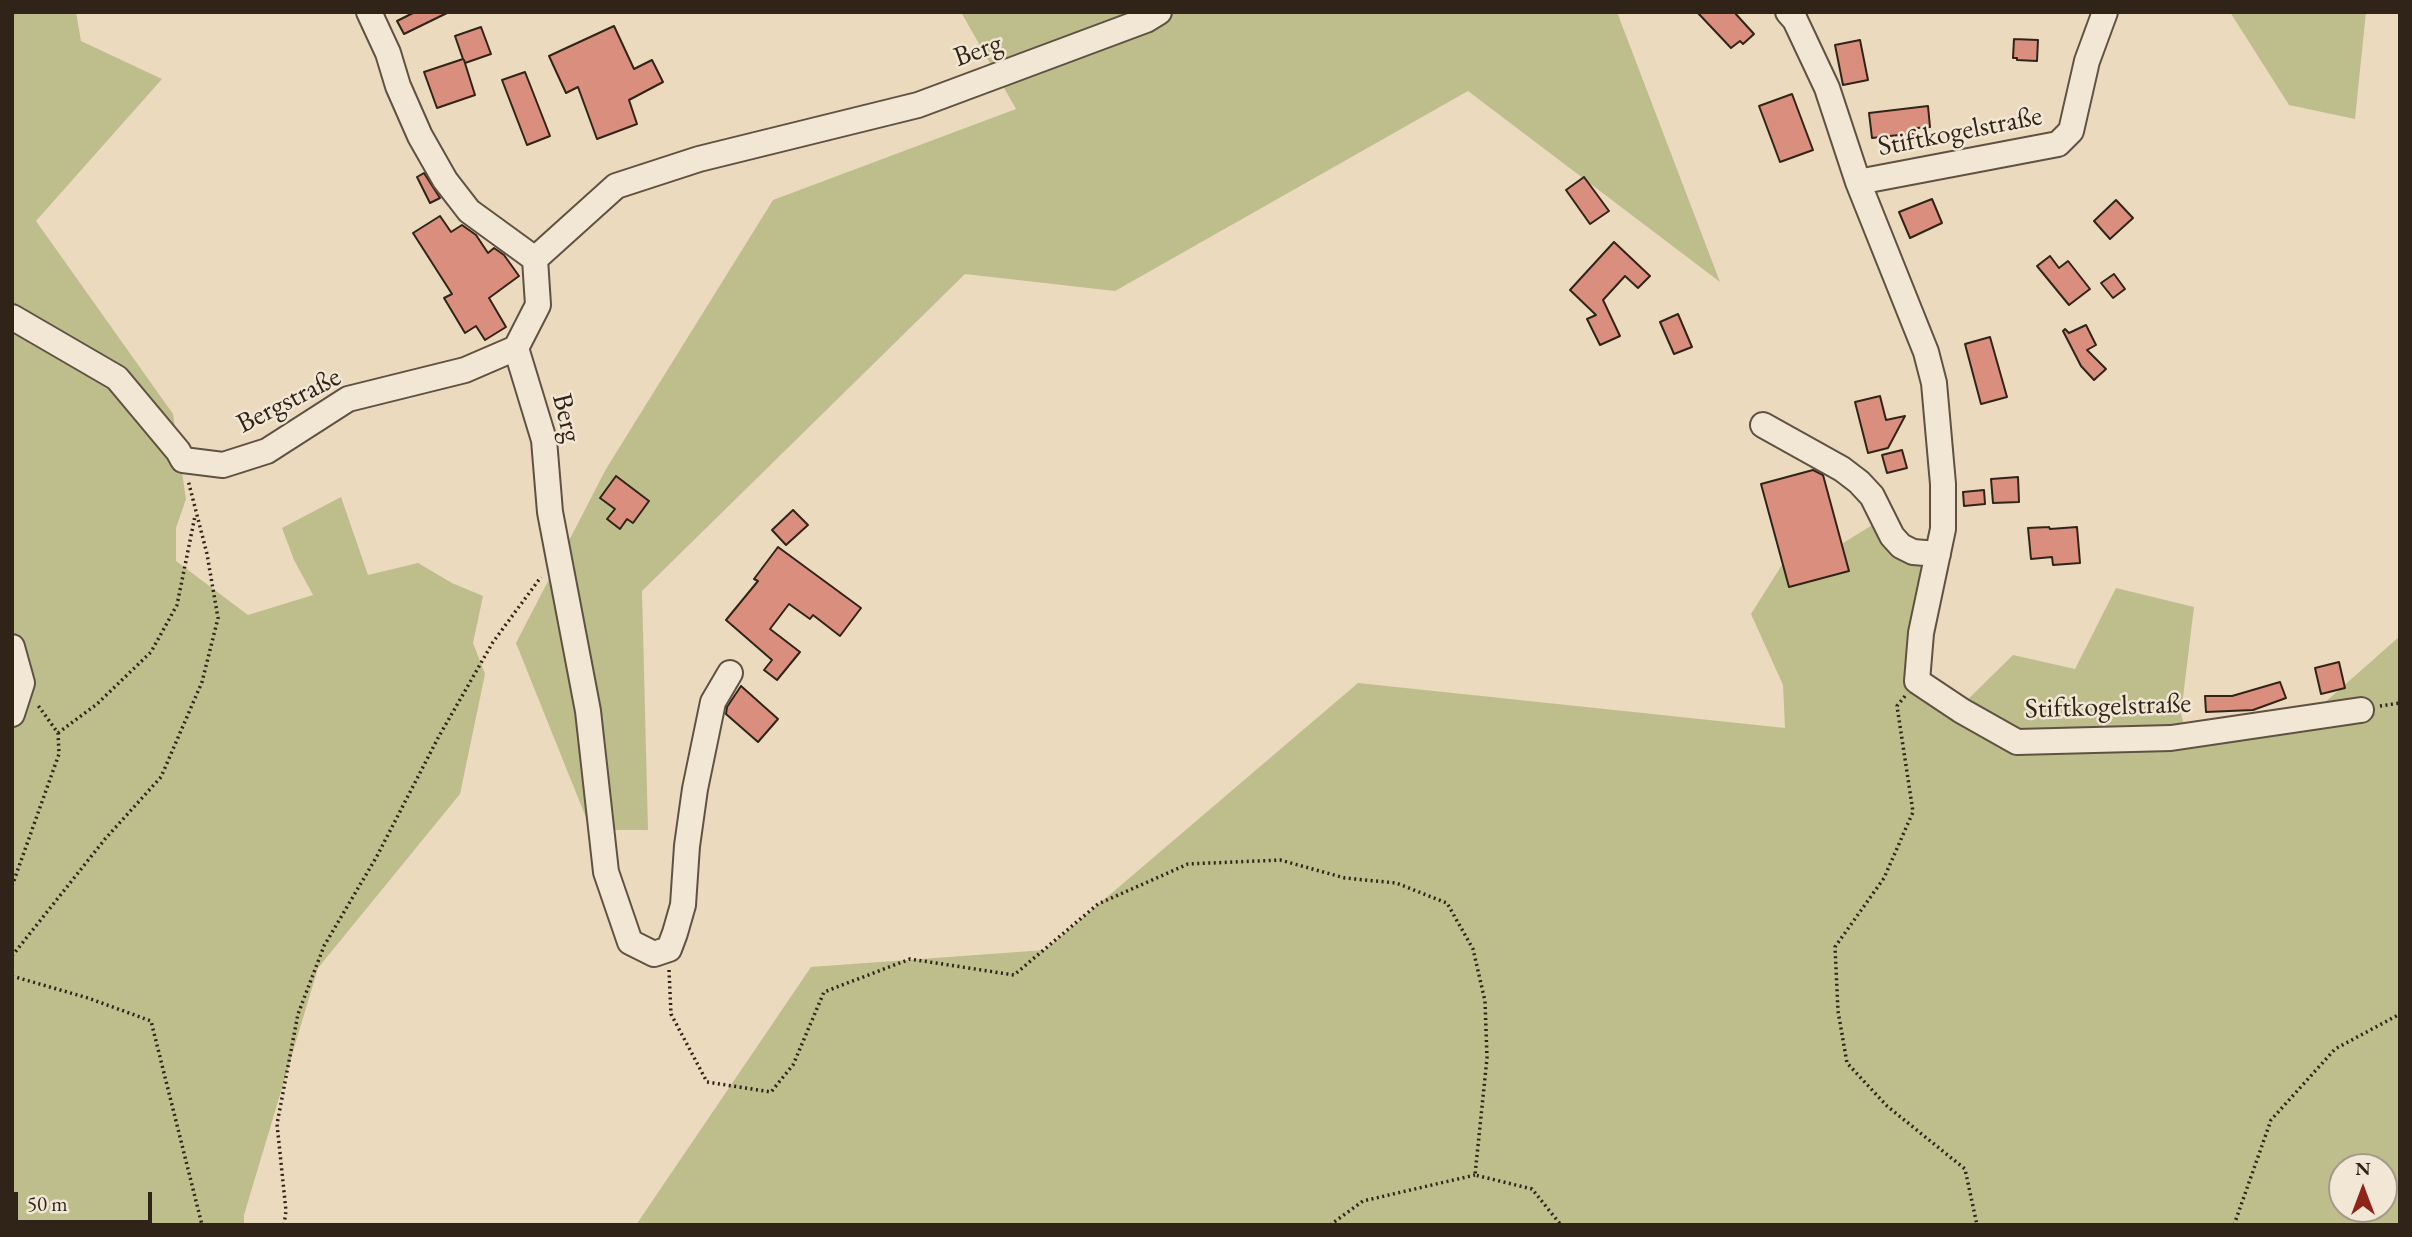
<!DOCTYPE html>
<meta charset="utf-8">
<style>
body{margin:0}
#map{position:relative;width:2412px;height:1237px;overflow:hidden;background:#ebdabe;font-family:"EB Garamond",serif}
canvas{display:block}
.frame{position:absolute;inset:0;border:14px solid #302419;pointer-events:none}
.north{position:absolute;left:2328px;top:1153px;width:70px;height:70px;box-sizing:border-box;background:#f2e7d5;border:2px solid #a4998a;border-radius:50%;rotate:0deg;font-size:19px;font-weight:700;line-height:28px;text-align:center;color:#302419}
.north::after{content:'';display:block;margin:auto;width:24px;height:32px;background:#8f2418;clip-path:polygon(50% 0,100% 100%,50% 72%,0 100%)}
.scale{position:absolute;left:14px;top:1192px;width:138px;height:32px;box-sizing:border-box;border:4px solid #302419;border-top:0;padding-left:9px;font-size:21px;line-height:24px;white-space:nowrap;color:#302419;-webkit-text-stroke:5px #f2e7d5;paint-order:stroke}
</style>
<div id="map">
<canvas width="2412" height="1237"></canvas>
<div class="frame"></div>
<div class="north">N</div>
<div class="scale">50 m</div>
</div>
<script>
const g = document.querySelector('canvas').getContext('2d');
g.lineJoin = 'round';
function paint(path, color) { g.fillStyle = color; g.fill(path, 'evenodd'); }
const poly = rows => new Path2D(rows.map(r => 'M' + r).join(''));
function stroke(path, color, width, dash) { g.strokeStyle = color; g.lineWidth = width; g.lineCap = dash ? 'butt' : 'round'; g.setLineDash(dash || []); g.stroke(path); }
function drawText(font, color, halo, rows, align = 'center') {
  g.font = font + ' "EB Garamond",serif'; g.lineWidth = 5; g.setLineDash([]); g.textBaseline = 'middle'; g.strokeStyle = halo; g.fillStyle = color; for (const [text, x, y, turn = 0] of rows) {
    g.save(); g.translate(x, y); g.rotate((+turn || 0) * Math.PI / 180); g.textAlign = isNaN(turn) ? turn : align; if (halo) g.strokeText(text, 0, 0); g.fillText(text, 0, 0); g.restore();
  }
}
paint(poly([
 [12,12,76,12,81,41,162,79,36,221,173,414,186,499,176,528,176,561,248,615,313,595,294,560,282,528,341,497,368,575,418,563,452,583,483,596,473,643,485,674,460,794,318,968,244,1215,244,1225,12,1225],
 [961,12,1617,12,1720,282,1468,91,1115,291,965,274,642,591,648,830,591,830,516,643,606,469,773,200,1016,109],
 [2230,12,2366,12,2355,119,2289,105],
 [1874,524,1931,561,1908,678,1954,713,2013,655,2075,669,2116,588,2194,607,2181,714,2190,746,2323,704,2400,636,2400,1225,636,1225,811,967,1045,950,1358,683,1785,728,1783,685,1751,614,1792,549,1835,548],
 [2342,1167,2384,1167,2384,1209,2342,1209]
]), '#bebd8c');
const building = poly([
 [415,12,449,12,404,34,397,21,415,12],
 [1697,12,1734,12,1754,34,1743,44,1740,41,1731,48,1697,12],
 [614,26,634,69,652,60,663,82,629,100,637,124,597,139,578,87,566,93,549,56,614,26],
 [481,27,491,54,465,63,464,60,475,95,437,108,424,72,463,59,455,36,481,27],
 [2014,39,2038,40,2037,61,2017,60,2017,58,2013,58,2014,39],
 [1860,40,1868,80,1843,85,1835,45,1860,40],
 [525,72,550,136,527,145,502,80,525,72],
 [1792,94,1813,150,1780,162,1759,106,1792,94],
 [1928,106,1930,127,1917,128,1917,133,1872,138,1869,113,1928,106],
 [424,173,440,198,430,203,417,177,424,173],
 [1584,177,1609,211,1590,224,1566,190,1584,177],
 [1932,199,1942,223,1910,238,1899,212,1932,199],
 [2116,200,2133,218,2110,239,2094,221,2116,200],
 [440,216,451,232,462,225,476,235,488,253,494,248,504,255,519,276,489,298,506,327,485,340,476,326,465,333,444,298,452,294,413,233,440,216],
 [1614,242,1650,276,1638,288,1625,276,1603,300,1620,336,1600,345,1587,319,1596,315,1570,290,1614,242],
 [2050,256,2059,268,2068,261,2090,289,2069,305,2037,266,2050,256],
 [2114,274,2125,289,2113,298,2101,283,2114,274],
 [1678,314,1692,347,1674,354,1660,322,1678,314],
 [2086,325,2096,345,2087,350,2106,369,2094,380,2081,366,2063,331,2065,329,2069,333,2086,325],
 [1990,337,2007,397,1981,404,1965,344,1990,337],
 [1880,396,1886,420,1905,416,1888,448,1868,453,1855,402,1880,396],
 [1902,450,1907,468,1887,473,1882,455,1902,450],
 [1813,470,1823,475,1849,571,1789,587,1761,484,1813,470],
 [616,476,649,501,633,523,627,519,620,529,607,519,615,509,600,498,616,476],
 [2018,477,2019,502,1993,503,1991,479,2018,477],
 [1984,490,1985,504,1964,506,1963,492,1984,490],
 [793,510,808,525,786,545,772,530,793,510],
 [2049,527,2050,529,2077,527,2080,563,2053,565,2052,557,2031,559,2028,528,2049,527],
 [778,547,861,608,840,636,813,615,810,619,789,604,770,629,800,652,777,680,764,670,772,660,726,620,758,581,754,579,778,547],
 [2339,662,2345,688,2321,694,2315,668,2339,662],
 [2280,682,2286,698,2253,710,2206,712,2205,696,2232,696,2280,682],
 [741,686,778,719,758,742,726,714,727,707,741,686]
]);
paint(building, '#da8e7e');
stroke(building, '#302419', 2);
const minor = poly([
 [369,12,388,53,398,86,420,136,445,180,469,211,535,259],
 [1788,12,1795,20,1827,88,1858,182,1926,352,1934,383,1943,484,1943,529,1921,633,1917,681,1962,711,2017,742,2171,738,2361,710],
 [1858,182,2058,144,2071,131,2087,61,2105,12],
 [535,259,538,305,516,348,544,440,550,512,588,711,606,872,630,942,654,954,669,949,675,933,683,905,687,846,695,789,713,702,730,673],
 [535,259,616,186,699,159,918,105,1146,20,1159,12],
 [12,317,117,378,178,451,183,460,223,465,267,451,348,399,465,370,516,348],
 [1763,425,1842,469,1859,482,1872,496,1892,536,1901,546,1913,552,1938,554],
 [12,647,22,683,12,714]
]);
stroke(minor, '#5f5242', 28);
stroke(poly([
 [1905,696,1897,706,1913,812,1884,878,1835,947,1838,1011,1847,1063,1887,1106,1965,1169,1977,1225],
 [2380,706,2400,703],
 [58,733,97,704,151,652,177,605,195,516],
 [12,886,59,754,58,733,37,704],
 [12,956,105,839,161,777,202,682,218,618,207,554,188,480],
 [669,970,671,1014,707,1082,771,1092,793,1065,824,992,910,959,1014,975,1098,904,1188,864,1280,860,1345,878,1396,883,1447,903,1473,949,1485,1001,1487,1058,1475,1175,1532,1189,1561,1225],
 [12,976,88,998,151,1021,202,1225],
 [284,1225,286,1211,277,1124,298,1014,324,946,377,856,438,738,493,642,541,577],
 [1330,1225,1363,1201,1475,1175],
 [2234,1225,2271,1120,2335,1049,2400,1014]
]), '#302419', 3.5, [2, 3.5]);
stroke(minor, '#f2e7d5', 24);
drawText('28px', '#302419', '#f2e7d5', [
 ["Berg",978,51,-20],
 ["Stiftkogelstraße",1960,132,-11],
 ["Bergstraße",289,401,-27],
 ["Berg",566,418,76],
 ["Stiftkogelstraße",2108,707,-2]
]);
</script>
